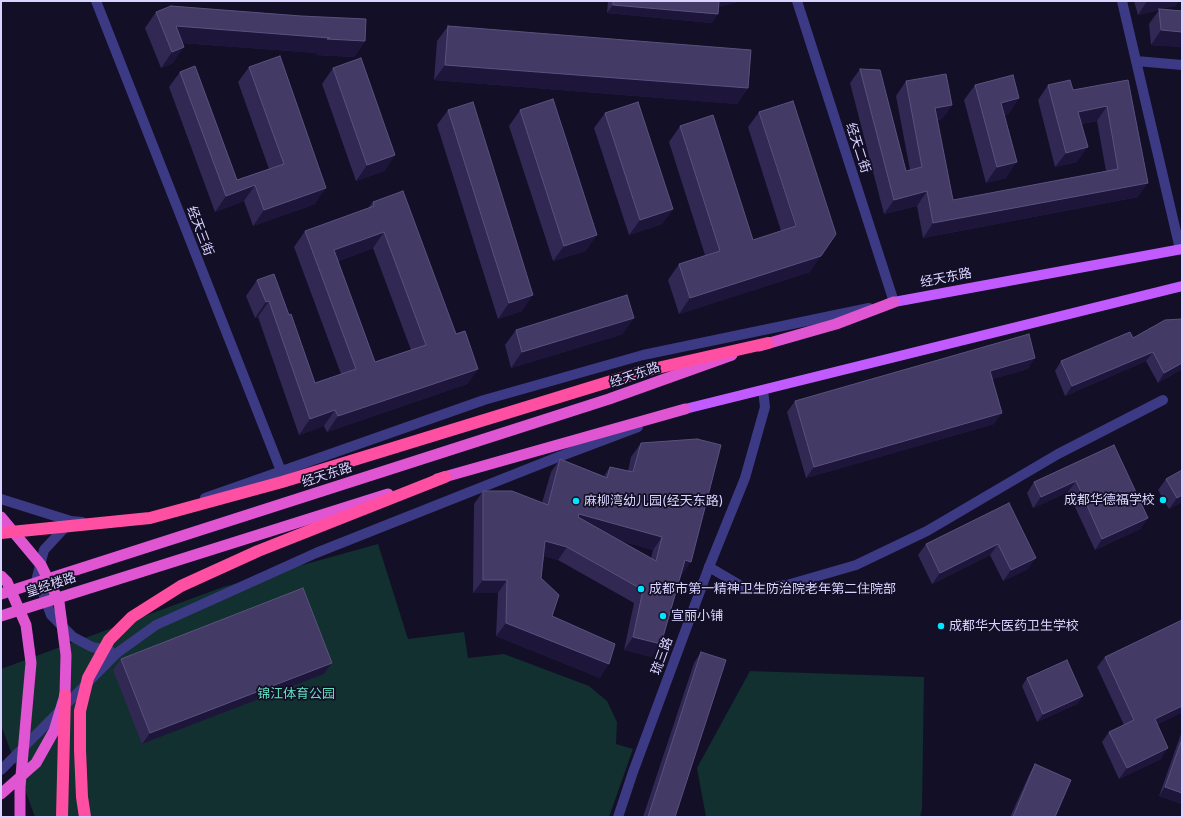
<!DOCTYPE html>
<meta charset="utf-8">
<style>
body{margin:0}
#map{position:relative;width:1183px;height:818px;overflow:hidden;background:#130f26;font-family:Inter,sans-serif}
canvas{display:block}
.frame{position:absolute;inset:0;border:2px solid #d9d4ff;pointer-events:none}
</style>
<div id="map">
<canvas width="1183" height="818"></canvas>
<div class="frame"></div>
</div>
<script>
const g = document.querySelector('canvas').getContext('2d');
g.lineJoin = 'round';
function paint(path, color) { g.fillStyle = color; g.fill(path, 'evenodd'); }
const poly = rows => new Path2D(rows.map(r => 'M' + r).join(''));
function stroke(path, color, width, dash) { g.strokeStyle = color; g.lineWidth = width; g.lineCap = dash ? 'butt' : 'round'; g.setLineDash(dash || []); g.stroke(path); }
function drawText(font, color, halo, rows, align = 'center') {
  g.font = font + ' Inter,"Noto Sans SC",sans-serif'; g.lineWidth = 3.5; g.setLineDash([]); g.textBaseline = 'middle'; g.strokeStyle = halo; g.fillStyle = color; for (const [text, x, y, turn = 0] of rows) {
    g.save(); g.translate(x, y); g.rotate((+turn || 0) * Math.PI / 180); g.textAlign = isNaN(turn) ? turn : align; if (halo) g.strokeText(text, 0, 0); g.fillText(text, 0, 0); g.restore();
  }
}
paint(poly([
 [378,544,408,639,464,632,468,658,504,654,589,686,607,701,617,722,616,744,633,749,609,817,35,817,1,725,1,669,223,587],
 [750,671,924,677,922,809,920,817,706,817,697,768]
]), '#12302f');
stroke(poly([
 [1122,1,1180,249],
 [1136,61,1182,65],
 [709,567,748,590,787,585,856,565,927,531,1058,454,1163,400]
]), '#3d3a85', 10);
stroke(poly([
 [96,1,281,471],
 [797,1,894,302,887,304],
 [205,498,484,400,643,355,869,308],
 [1,499,71,521,82,522],
 [68,524,44,550,37,577,51,615,73,637,92,647,110,651],
 [1,770,117,653,156,625,316,553,553,459,638,427],
 [618,817,633,772,709,567,745,478,765,407,763,390]
]), '#3d3a85', 10);
stroke(poly([
 [894,302,1182,249],
 [685,409,1182,286]
]), '#c25bff', 10);
stroke(poly([
 [759,346,836,324,894,302],
 [437,479,685,409],
 [1,517,41,565,59,602,66,655,65,695,54,731,36,763,1,794],
 [1,576,7,582,26,625,31,663,20,787,20,817],
 [1,594,609,399,732,355],
 [1,616,388,494]
]), '#e055d1', 11);
stroke(poly([
 [1,533,150,518,282,482,644,371,768,343],
 [62,817,65,695],
 [85,817,82,797,80,750,80,711,88,678,109,640,132,617,181,586,258,551,445,477]
]), '#ff4fa3', 12);
paint(poly([
 [608,1,741,1,718,7,712,23,607,13],
 [1134,1,1178,1,1175,6,1160,9,1182,11,1182,47,1151,45,1149,24,1159,10,1138,15],
 [156,12,365,41,354,57,316,55,317,53,182,43,173,63,161,68,145,28],
 [448,26,748,88,737,104,434,80,437,41],
 [249,67,315,204,253,226,244,201,215,212,169,87,180,72,237,180,269,169,238,82],
 [333,68,395,155,384,171,356,181,322,84],
 [860,69,906,171,910,170,896,96,906,81,952,105,942,119,937,120,953,200,1106,171,1097,121,1081,124,1077,162,1055,167,1038,100,1048,85,1073,90,1128,80,1138,197,923,238,917,206,884,214,850,83],
 [975,85,1019,98,1008,114,1004,115,1006,178,986,183,964,100],
 [448,110,522,311,498,319,437,125],
 [520,110,586,251,553,261,509,126],
 [759,112,810,272,679,314,668,280,679,264,705,255,669,142,680,126,753,240,781,231,748,127],
 [605,113,673,209,662,224,629,235,594,128],
 [373,202,478,369,467,384,327,432,324,426,299,435,258,317,255,318,246,296,257,280,289,315,315,383,341,374,294,247,305,231,368,208],
 [373,248,411,350,375,362,338,261],
 [1182,319,1182,369,1158,383,1146,361,1065,396,1055,371,1061,361,1133,338],
 [516,330,623,334,511,368,505,345],
 [1028,369,992,379,994,424,806,478,787,412,795,401],
 [641,443,682,575,681,574,661,644,652,657,624,650,634,603,558,560,544,556,541,578,552,616,600,678,496,636,498,593,473,593,474,504,483,491,542,503,551,472,560,459,604,476,610,467,628,471,631,457],
 [621,541,653,550,651,558],
 [1114,445,1148,518,1140,529,1095,550,1068,492,1033,508,1027,493,1034,482],
 [1182,470,1182,502,1169,509,1158,490,1166,479],
 [1009,503,1028,569,1003,581,990,555,932,584,918,555,926,544],
 [701,652,675,817,643,817,694,663],
 [1105,657,1157,725,1161,759,1119,779,1102,742,1109,732,1124,725,1097,667],
 [121,659,332,663,324,674,142,744,113,670],
 [1027,678,1083,696,1077,704,1037,722,1022,686],
 [1182,731,1182,804,1159,796],
 [1035,764,1055,817,1010,817,1030,773]
]), '#312854');
paint(poly([
 [718,1,741,1,713,9],
 [1147,1,1178,1,1175,6,1138,15],
 [613,5,718,14,712,23,607,13],
 [176,26,330,38,365,41,354,57,316,55,317,53,168,42],
 [1161,30,1182,32,1182,47,1151,45],
 [184,47,173,63,161,68,172,52],
 [445,65,748,88,737,104,434,80],
 [1019,98,1008,114,990,118,1001,103],
 [952,105,942,119,925,122,935,108],
 [1107,106,1097,121,1068,126,1078,112],
 [1088,147,1077,162,1055,167,1066,153],
 [395,155,384,171,356,181,367,165],
 [1017,162,1006,178,986,183,997,167],
 [1148,183,1138,197,923,238,933,223],
 [255,185,244,201,215,212,226,196],
 [326,188,315,204,253,226,264,210],
 [927,191,917,206,884,214,894,200],
 [673,209,662,224,629,235,640,220],
 [384,232,373,248,323,266,334,250],
 [597,235,586,251,553,261,564,246],
 [821,256,810,272,679,314,690,298],
 [533,295,522,311,498,319,509,303],
 [269,301,258,317,255,318,266,302],
 [634,318,623,334,511,368,522,352],
 [1153,352,1146,361,1065,396,1072,386],
 [1035,358,1028,369,983,382,990,371],
 [1182,363,1182,369,1158,383,1164,373],
 [478,369,467,384,327,432,338,416],
 [335,410,324,426,299,435,310,419],
 [1002,413,994,424,806,478,814,467],
 [1076,481,1068,492,1033,508,1041,497],
 [1182,495,1182,502,1169,509,1177,498],
 [579,514,662,537,653,550,570,528],
 [1148,518,1140,529,1095,550,1102,539],
 [545,541,567,547,558,560,536,554],
 [998,544,990,555,932,584,940,573],
 [1036,558,1028,569,1003,581,1011,570],
 [685,560,691,562,682,575,675,573],
 [483,580,507,580,498,593,473,593],
 [506,623,609,664,600,678,496,636],
 [633,637,661,644,652,657,624,650],
 [332,663,324,674,142,744,150,733],
 [1083,696,1077,704,1037,722,1043,714],
 [1182,706,1182,713,1147,730,1155,719],
 [1168,748,1161,759,1119,779,1127,768],
 [1165,787,1182,793,1182,804,1159,796]
]), '#1d163a');
const building = poly([
 [613,1,719,1,718,14,613,5,613,1],
 [171,6,301,16,366,19,365,41,327,39,330,38,176,26,184,47,172,52,156,12,171,6],
 [1159,9,1182,11,1182,32,1161,30,1159,9],
 [448,26,751,50,748,88,445,65,448,26],
 [280,56,326,188,264,210,255,185,226,196,180,72,195,66,237,180,284,164,249,67,280,56],
 [361,58,395,155,367,165,333,68,361,58],
 [860,69,880,70,906,171,922,167,906,81,946,74,952,105,935,108,953,200,1118,169,1107,106,1078,112,1088,147,1066,153,1048,85,1070,80,1073,90,1128,80,1148,183,933,223,927,191,894,200,860,69],
 [1013,75,1019,98,1001,103,1017,162,997,167,975,85,1013,75],
 [553,99,597,235,564,246,520,110,553,99],
 [793,101,836,234,821,256,690,298,679,264,720,251,680,126,713,115,753,240,796,226,759,112,793,101],
 [473,102,533,295,509,303,448,110,473,102],
 [638,102,673,209,640,220,605,113,638,102],
 [403,191,456,334,465,331,478,369,338,416,335,410,310,419,269,301,266,302,257,280,274,274,289,315,291,314,315,383,356,369,305,231,374,206,373,202,403,191],
 [384,232,426,345,375,362,334,250,384,232],
 [627,295,634,318,522,352,516,330,627,295],
 [1182,319,1182,363,1164,373,1153,352,1072,386,1061,361,1130,332,1133,338,1165,320,1182,319],
 [1029,334,1035,358,990,371,1002,413,814,467,795,401,1029,334],
 [697,439,721,445,691,562,685,560,661,644,633,637,643,590,567,547,545,541,541,578,559,595,552,616,615,644,609,664,506,623,507,580,483,580,483,491,512,491,548,505,560,459,607,478,610,467,633,472,641,443,697,439],
 [579,514,662,537,656,561,578,517,579,514],
 [1114,445,1148,518,1102,539,1076,481,1041,497,1034,482,1114,445],
 [1182,470,1182,495,1177,498,1166,479,1182,470],
 [1009,503,1036,558,1011,570,998,544,940,573,926,544,1009,503],
 [303,588,332,663,150,733,121,659,303,588],
 [1182,620,1182,706,1155,719,1168,748,1127,768,1109,732,1134,720,1105,657,1182,620],
 [701,652,726,660,675,817,648,817,701,652],
 [1067,660,1083,696,1043,714,1027,678,1067,660],
 [1182,739,1182,793,1165,787,1182,739],
 [1035,764,1071,780,1055,817,1013,817,1035,764]
]);
paint(building, '#433a66');
stroke(building, '#5a527e', 1);
for (const [x, y, r, color] of [
 [1163,500,4,"#00e5ff"],
 [576,501,4,"#00e5ff"],
 [641,589,4,"#00e5ff"],
 [663,616,4,"#00e5ff"],
 [941,626,4,"#00e5ff"]
]) { const dot = new Path2D(); dot.arc(x, y, r, 0, 2 * Math.PI); g.fillStyle = color; g.fill(dot); stroke(dot, '#130f26', 1.5); }
drawText('13px', '#d9d4ff', '#130f26', [
 ["经天二街",858,148,72],
 ["经天三街",200,231,69],
 ["经天东路",946,278,-11],
 ["经天东路",635,375,-19],
 ["经天东路",327,475,-18],
 ["皇经楼路",51,585,-18],
 ["琉三路",662,656,-70]
]);
drawText('13px', '#d9d4ff', '#130f26', [
 ["成都华德福学校",1155,500,"right"],
 ["麻柳湾幼儿园(经天东路)",584,501],
 ["成都市第一精神卫生防治院老年第二住院部",649,589],
 ["宣丽小铺",671,616],
 ["成都华大医药卫生学校",949,626]
], 'left');
drawText('13px', '#5fe0c0', '#130f26', [
 ["锦江体育公园",296,694]
]);
</script>
